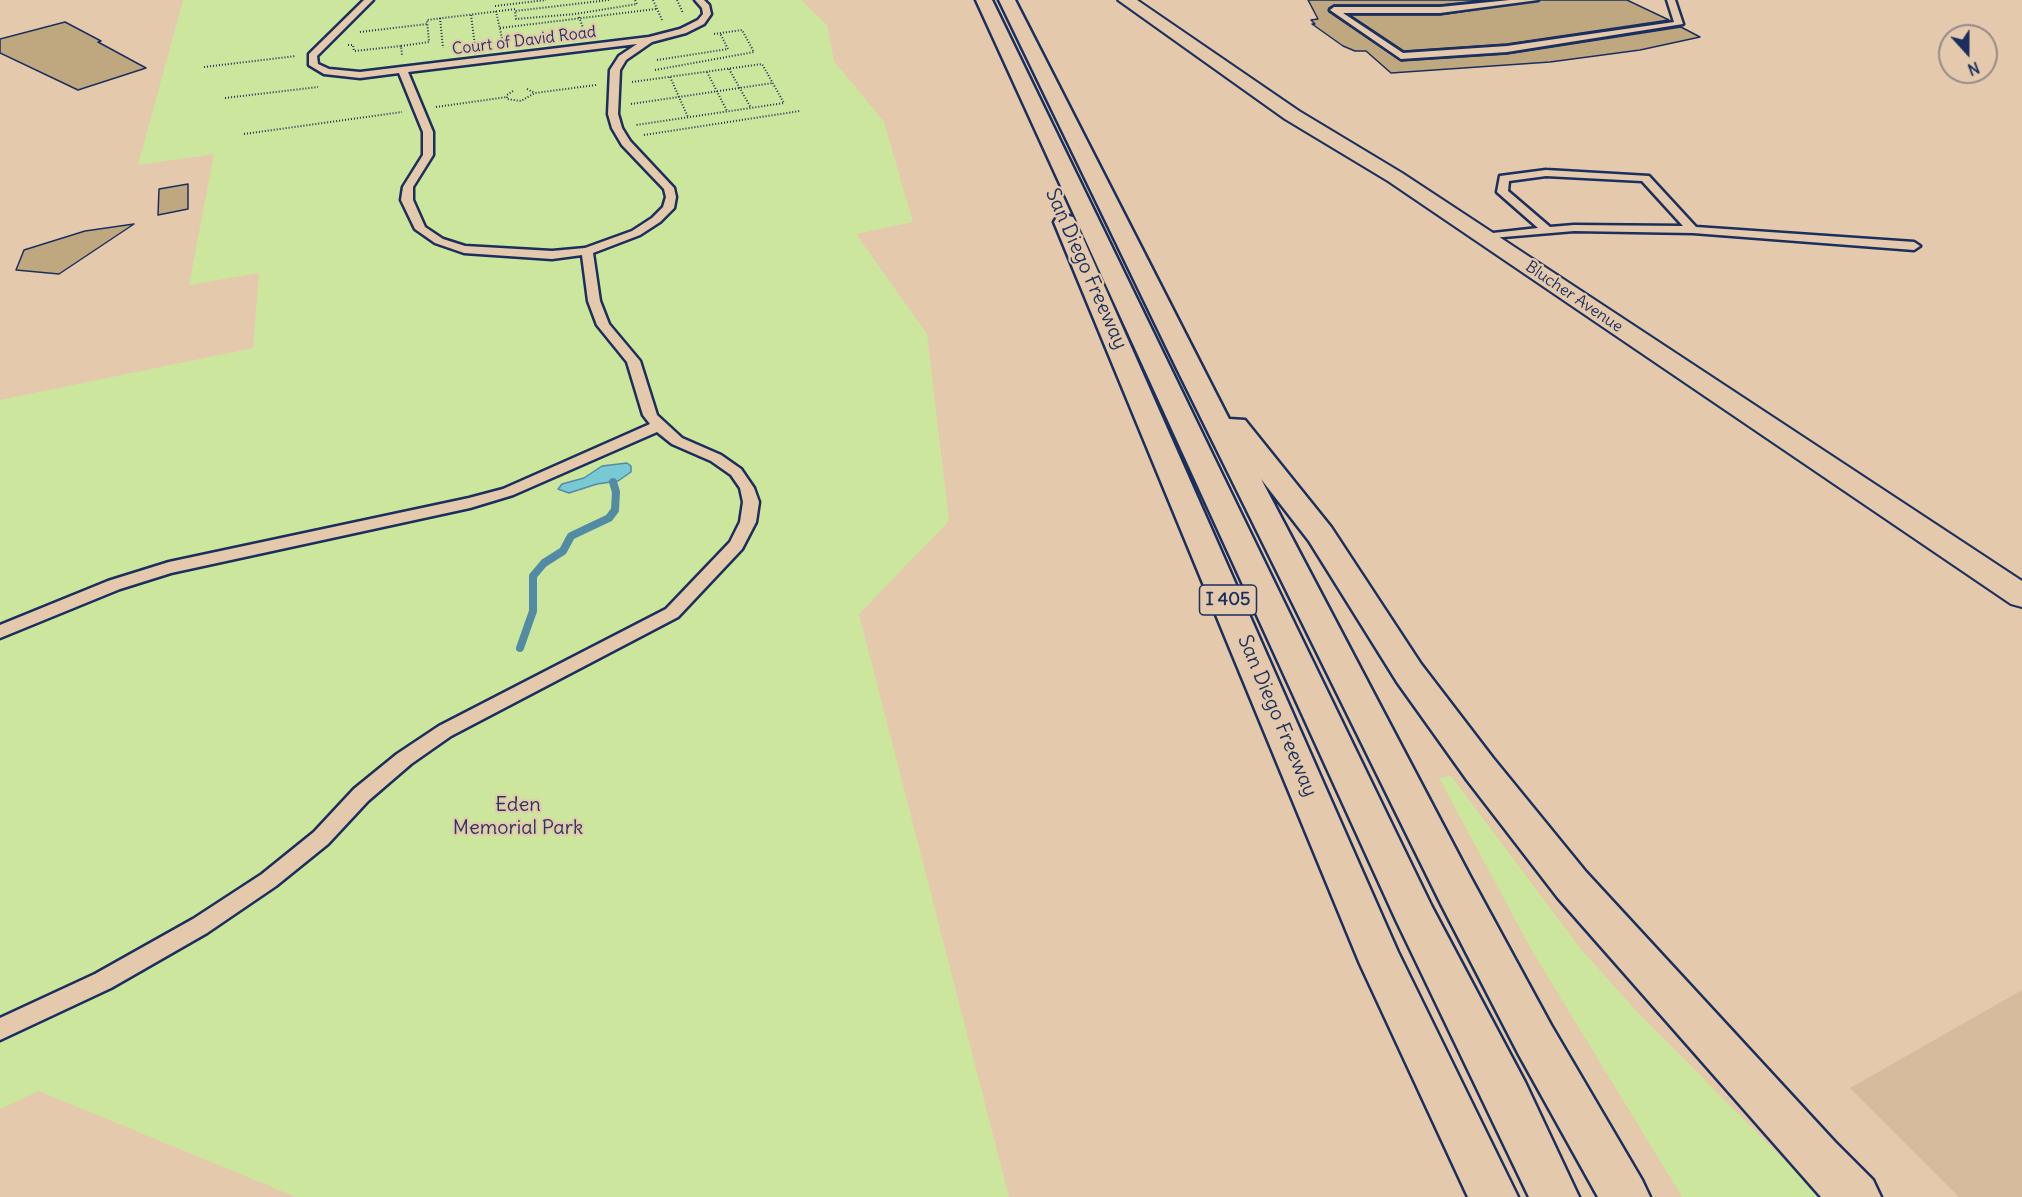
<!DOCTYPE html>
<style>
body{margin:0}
#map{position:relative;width:2022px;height:1197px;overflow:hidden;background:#e5c9ac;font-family:Delius,sans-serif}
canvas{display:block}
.north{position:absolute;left:1938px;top:24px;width:60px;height:60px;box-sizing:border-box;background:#e5c9ac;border:2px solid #948b8d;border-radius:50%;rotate:159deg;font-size:16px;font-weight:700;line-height:24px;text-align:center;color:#1b2f5e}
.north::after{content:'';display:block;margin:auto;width:21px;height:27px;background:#1b2f5e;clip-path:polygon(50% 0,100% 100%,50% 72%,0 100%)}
</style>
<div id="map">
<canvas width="2022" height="1197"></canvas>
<div class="north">N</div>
</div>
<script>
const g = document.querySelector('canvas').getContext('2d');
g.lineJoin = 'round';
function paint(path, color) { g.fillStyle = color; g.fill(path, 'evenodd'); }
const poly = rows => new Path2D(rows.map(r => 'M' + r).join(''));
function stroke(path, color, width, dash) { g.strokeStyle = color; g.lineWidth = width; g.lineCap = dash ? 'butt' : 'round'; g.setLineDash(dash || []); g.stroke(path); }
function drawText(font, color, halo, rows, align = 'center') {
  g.font = font + ' Delius,sans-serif'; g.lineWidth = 4.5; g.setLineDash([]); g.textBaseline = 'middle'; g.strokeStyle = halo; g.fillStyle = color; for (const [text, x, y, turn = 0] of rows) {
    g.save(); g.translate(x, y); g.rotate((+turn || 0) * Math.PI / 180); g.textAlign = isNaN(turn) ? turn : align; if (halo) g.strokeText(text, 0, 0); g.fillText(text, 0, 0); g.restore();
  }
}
paint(poly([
 [2022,990,2022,1197,1959,1197,1850,1088]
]), '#d6bc9d');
paint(poly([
 [183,0,801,0,827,25,834,61,884,122,913,222,856,234,927,334,949,521,859,614,1009,1197,296,1197,39,1091,0,1109,0,400,253,348,259,273,189,285,214,154,138,165],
 [1451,776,1581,949,1639,1014,1821,1197,1682,1197,1531,949,1439,778]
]), '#cce69d');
const water = poly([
 [627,463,631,466,631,472,618,481,597,484,569,493,558,489,562,484,584,478,602,466,627,463]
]);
paint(water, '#79c9d4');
stroke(water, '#538ba5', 1.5);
stroke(poly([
 [520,648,533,611,533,576,544,563,563,551,571,536,609,518,615,510,616,492,613,482]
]), '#538ba5', 8);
const building = poly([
 [1308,0,1487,0,1440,5,1334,5,1329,8,1329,12,1401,61,1507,54,1681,27,1700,37,1640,50,1550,62,1391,73,1366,51,1355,51,1343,46,1312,24,1315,24,1311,20,1318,19,1308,0],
 [1540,0,1627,0,1669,20,1507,44,1404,51,1350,15,1440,15,1540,0],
 [65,22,101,41,98,42,146,68,78,90,0,53,0,39,65,22],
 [188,184,188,209,158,215,159,189,188,184],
 [134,224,59,274,16,270,24,250,85,231,134,224]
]);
paint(building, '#bfa77f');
stroke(building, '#1b2f5e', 1.5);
const service = poly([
 [364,0,373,0,317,56,318,64,329,69,360,72,649,37,680,29,698,20,703,14,702,8,695,0,704,0,709,5,711,14,704,24,686,33,652,42,626,60,620,70,618,114,622,128,630,141,674,188,676,197,674,208,660,222,640,235,593,253,600,301,609,324,640,361,657,415,682,438,721,455,741,469,754,488,759,502,756,522,742,549,678,617,451,736,411,764,368,801,328,844,276,886,207,933,111,988,0,1040,0,1018,95,974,193,919,262,874,314,832,354,789,397,754,439,726,666,609,730,542,740,522,743,502,740,488,731,475,711,461,672,444,657,432,513,495,470,508,171,573,120,589,0,638,0,625,108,581,169,562,469,498,503,489,650,424,643,415,627,362,597,325,588,301,582,255,552,259,464,253,435,243,415,229,401,200,403,187,423,155,423,132,399,73,360,78,324,74,309,65,309,54,364,0],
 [637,44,619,56,610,70,608,114,612,128,622,145,664,189,666,197,663,207,652,218,632,231,585,248,552,251,465,246,443,239,425,227,413,200,413,187,433,155,433,132,408,72,637,44],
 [1510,0,1538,0,1440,13,1343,13,1403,53,1507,46,1674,22,1667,0,1675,0,1683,24,1507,52,1401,59,1330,10,1334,7,1440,7,1510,0],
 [1546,170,1649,176,1696,227,1914,242,1920,246,1914,250,1693,233,1574,231,1480,239,1480,235,1484,234,1538,228,1497,192,1500,176,1546,170],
 [1546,176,1642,181,1683,226,1574,225,1550,227,1508,191,1509,181,1546,176]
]);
const minor = poly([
 [1118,0,1137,0,1299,111,1402,173,2022,581,2022,607,2011,604,1388,181,1285,119,1118,0]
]);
const motorway = poly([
 [976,0,992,0,1432,907,1525,1082,1579,1197,1529,1197,1396,920,976,0],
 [999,0,1015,0,1229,419,1245,420,1331,527,1421,664,1493,758,1586,872,1835,1142,1873,1180,1881,1197,1821,1197,1558,898,1467,780,1397,682,1309,541,1261,479,1471,878,1551,1025,1642,1180,1650,1197,1598,1197,1519,1055,1441,904,1178,371,999,0],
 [1065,215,1073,217,1076,222,1398,952,1518,1197,1468,1197,1360,964,1054,222,1057,217,1065,215]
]);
stroke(service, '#1b2f5e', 5);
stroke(minor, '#1b2f5e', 4);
stroke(motorway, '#1b2f5e', 5);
stroke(poly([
 [609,0,515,11,516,19,575,14,637,4,635,0],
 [653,0,662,20],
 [677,0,683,13],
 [495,6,546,0],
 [496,11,503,43],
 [471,15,475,46],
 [579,17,585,33],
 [440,18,443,48],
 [500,28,656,9],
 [360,32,427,24],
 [348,45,353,45,354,51,401,46,402,55],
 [401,46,429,42,427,20,516,9],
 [657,60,728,49,720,33],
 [204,67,296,56],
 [729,69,751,108],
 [655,70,754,52,742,30,714,34],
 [707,72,727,111],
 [670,77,688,117],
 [632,82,762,64,784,103,636,125],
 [527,89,535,93],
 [513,91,507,95,507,99,521,101,535,93,596,85],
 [225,98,318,87],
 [631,104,773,83],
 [436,107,507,97],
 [244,134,402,112],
 [644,135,800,111]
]), '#1b2f5e', 2, [1, 2]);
paint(service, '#e5c9ac');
paint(minor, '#e5c9ac');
paint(motorway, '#e5c9ac');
drawText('16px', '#1b2f5e', '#e5c9ac', [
 ["Court of David Road",524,41,-7],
 ["Blucher Avenue",1574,297,34]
]);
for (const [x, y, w] of [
 [1228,600,57]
]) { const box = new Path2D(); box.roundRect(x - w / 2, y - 15, w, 30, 4.5); g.fillStyle = '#e5c9ac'; g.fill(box); stroke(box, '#1b2f5e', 1.5); }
drawText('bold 18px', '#1b2f5e', null, [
 ["I 405",1228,600]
]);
drawText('20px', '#1b2f5e', '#e5c9ac', [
 ["San Diego Freeway",1086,269,66],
 ["San Diego Freeway",1277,716,67]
]);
drawText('20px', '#243861', '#e5c9ac', [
 ["Eden",518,805],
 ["Memorial Park",518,828]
]);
</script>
